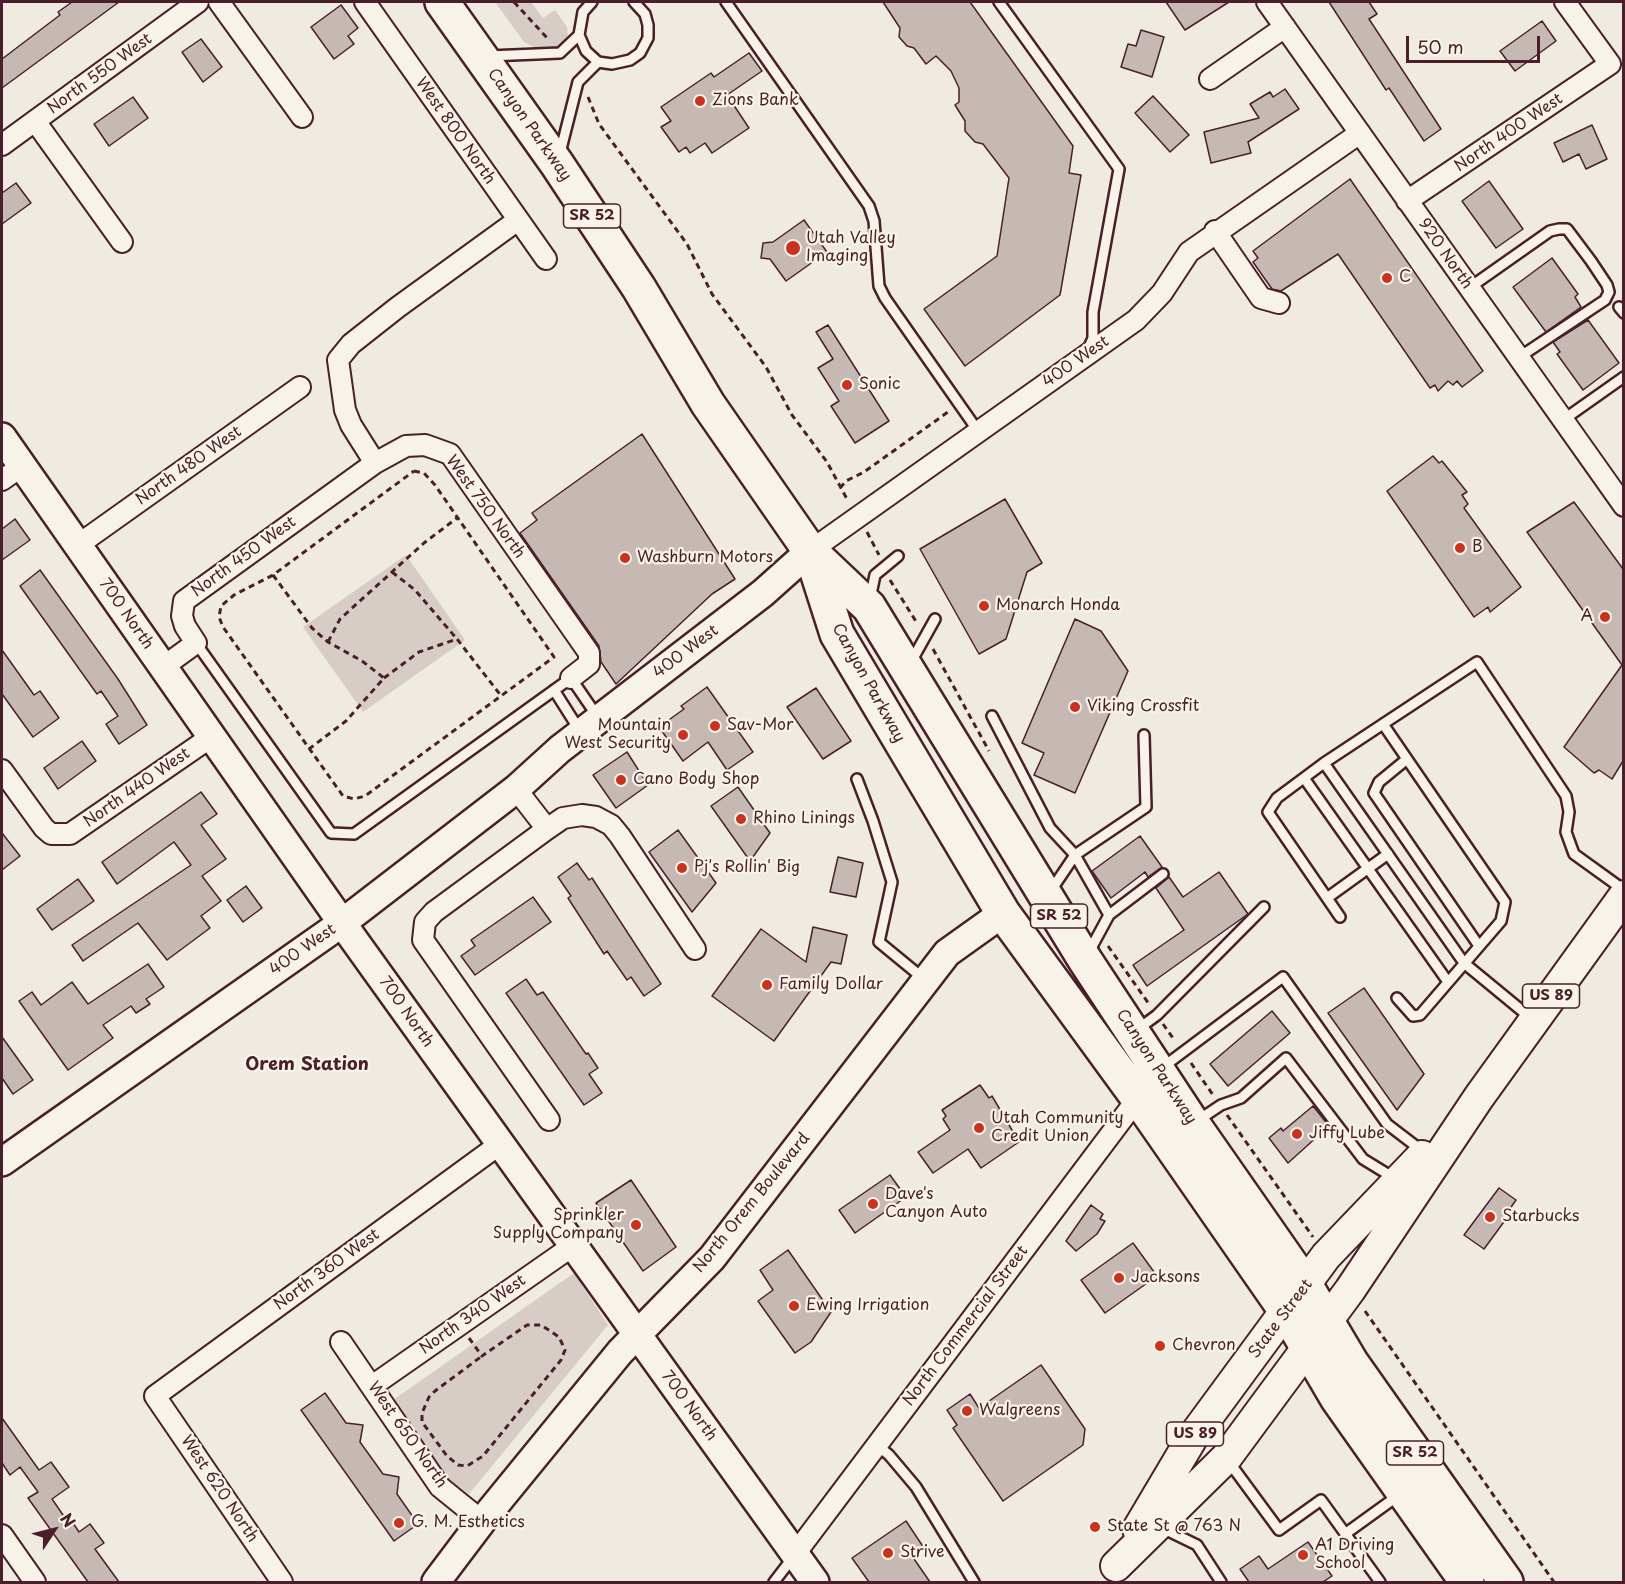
<!DOCTYPE html>
<style>
body{margin:0}
#map{position:relative;width:1625px;height:1584px;overflow:hidden;background:#f0ebe0;font-family:"Playpen Sans",sans-serif}
canvas{display:block}
.frame{position:absolute;inset:0;border:3px solid #4a1f2b;pointer-events:none}
.north{position:absolute;left:24px;top:1500px;width:60px;height:60px;-webkit-text-stroke:4px #f7f3e8;paint-order:stroke;rotate:55deg;font-size:16px;font-weight:700;line-height:24px;text-align:center;color:#4a1f2b}
.north::after{content:'';display:block;margin:auto;width:21px;height:27px;background:#4a1f2b;clip-path:polygon(50% 0,100% 100%,50% 72%,0 100%)}
.scale{position:absolute;left:1406px;top:36px;width:134px;height:27px;box-sizing:border-box;border:3px solid #4a1f2b;border-top:0;padding-left:8px;font-size:18px;line-height:21px;white-space:nowrap;color:#4a1f2b;-webkit-text-stroke:4px #f7f3e8;paint-order:stroke}
</style>
<div id="map">
<canvas width="1625" height="1584"></canvas>
<div class="frame"></div>
<div class="north">N</div>
<div class="scale">50 m</div>
</div>
<script>
const g = document.querySelector('canvas').getContext('2d');
g.lineJoin = 'round';
function paint(path, color) { g.fillStyle = color; g.fill(path, 'evenodd'); }
const poly = rows => new Path2D(rows.map(r => 'M' + r).join(''));
function stroke(path, color, width, dash) { g.strokeStyle = color; g.lineWidth = width; g.lineCap = dash ? 'butt' : 'round'; g.setLineDash(dash || []); g.stroke(path); }
function drawText(font, color, halo, rows, align = 'center') {
  g.font = font + ' "Playpen Sans",sans-serif'; g.lineWidth = 4.5; g.setLineDash([]); g.textBaseline = 'middle'; g.strokeStyle = halo; g.fillStyle = color; for (const [text, x, y, turn = 0] of rows) {
    g.save(); g.translate(x, y); g.rotate((+turn || 0) * Math.PI / 180); g.textAlign = isNaN(turn) ? turn : align; if (halo) g.strokeText(text, 0, 0); g.fillText(text, 0, 0); g.restore();
  }
}
paint(poly([
 [495,2,531,2,543,18,555,10,567,27,568,38,557,48,538,49,524,42],
 [406,555,465,640,363,712,303,627],
 [574,1273,608,1325,469,1494,443,1475,393,1400]
]), '#d8cdc6');
const building = poly([
 [72,2,119,2,2,88,2,59,60,15,58,12,72,2],
 [883,2,970,2,1073,146,1069,173,1081,175,1060,295,965,366,924,309,997,256,1009,178,983,144,975,142,965,131,965,121,955,105,959,102,959,88,951,71,936,56,926,64,914,48,907,46,899,37,900,28,883,2],
 [1166,2,1229,2,1185,30,1166,2],
 [1329,2,1369,2,1377,14,1369,19,1441,129,1424,141,1389,88,1386,90,1329,2],
 [341,5,358,28,348,36,354,44,334,59,311,27,341,5],
 [1542,21,1556,41,1515,71,1500,51,1542,21],
 [1141,30,1164,37,1152,77,1121,67,1128,44,1136,46,1141,30],
 [201,39,222,67,203,82,182,52,201,39],
 [749,53,762,71,727,95,749,128,712,153,705,143,690,153,686,147,679,152,661,127,671,121,661,107,711,73,714,77,749,53],
 [1285,89,1299,109,1248,142,1251,153,1211,163,1204,132,1259,118,1250,104,1270,92,1273,97,1285,89],
 [1153,96,1189,135,1170,152,1135,113,1153,96],
 [133,97,148,118,109,146,94,124,133,97],
 [1592,125,1607,159,1586,169,1579,154,1563,162,1554,143,1592,125],
 [1350,179,1483,371,1462,387,1457,381,1453,385,1448,381,1438,391,1435,385,1430,388,1338,254,1281,291,1272,289,1253,262,1258,258,1253,251,1350,179],
 [1489,181,1523,229,1496,248,1462,201,1489,181],
 [16,183,31,203,2,224,2,193,16,183],
 [804,220,827,252,786,281,770,259,761,258,763,243,773,242,804,220],
 [1552,258,1578,294,1575,297,1581,307,1546,332,1513,287,1552,258],
 [1588,320,1619,363,1583,390,1557,354,1560,352,1553,342,1588,320],
 [828,325,889,421,855,443,831,406,839,401,818,368,833,359,816,332,828,325],
 [642,434,735,579,712,594,616,684,601,662,599,646,520,533,537,520,532,513,642,434],
 [1433,456,1439,463,1442,461,1467,492,1462,495,1468,504,1464,508,1521,587,1490,612,1488,607,1474,617,1387,491,1433,456],
 [1005,499,1042,563,1027,572,1006,639,979,654,920,549,1005,499],
 [1574,502,1623,569,1623,761,1612,779,1599,770,1594,773,1564,747,1622,665,1527,532,1574,502],
 [15,519,30,540,2,560,2,529,15,519],
 [40,570,118,679,147,725,119,744,106,724,118,716,101,691,97,694,20,586,40,570],
 [1075,619,1101,631,1128,671,1075,793,1034,775,1044,753,1022,743,1075,619],
 [2,650,34,695,40,691,59,718,33,737,2,694,2,650],
 [707,687,753,752,727,770,708,742,683,761,659,727,684,709,681,706,707,687],
 [816,688,851,741,823,759,787,707,816,688],
 [82,741,96,761,58,789,44,768,82,741],
 [627,752,648,785,616,808,593,775,627,752],
 [738,787,770,833,750,861,711,806,738,787],
 [201,792,217,814,201,825,226,859,202,876,221,901,201,916,210,928,167,960,138,923,83,961,72,945,191,865,174,842,117,884,102,862,201,792],
 [678,830,716,883,692,912,649,852,678,830],
 [2,833,20,856,2,870,2,833],
 [1140,836,1162,867,1148,877,1145,872,1111,898,1092,871,1140,836],
 [838,857,863,863,856,897,830,892,838,857],
 [577,863,589,880,592,878,661,984,644,996,631,977,627,980,607,951,604,954,568,898,571,896,558,877,577,863],
 [1219,872,1248,914,1147,986,1133,965,1184,930,1156,888,1169,877,1183,897,1219,872],
 [78,879,94,901,52,930,37,909,78,879],
 [246,886,262,908,243,922,227,900,246,886],
 [533,897,551,922,475,975,461,956,475,946,471,940,533,897],
 [813,927,847,935,841,964,831,962,774,1041,712,996,761,929,806,962,813,927],
 [148,964,164,987,146,999,150,1004,136,1013,131,1006,103,1025,113,1038,68,1070,19,1001,32,992,41,1005,72,982,88,1004,148,964],
 [526,979,537,995,543,992,586,1054,588,1053,598,1068,589,1074,602,1093,584,1105,506,993,526,979],
 [1364,988,1424,1074,1397,1110,1328,1013,1364,988],
 [1272,1011,1290,1033,1228,1086,1210,1064,1272,1011],
 [2,1037,33,1080,13,1094,2,1078,2,1037],
 [980,1085,989,1098,992,1096,1019,1142,981,1168,968,1149,933,1173,918,1152,950,1130,943,1119,946,1116,942,1110,980,1085],
 [1313,1106,1329,1126,1288,1163,1269,1138,1281,1128,1283,1131,1313,1106],
 [890,1175,906,1197,855,1233,839,1210,890,1175],
 [631,1180,676,1247,643,1271,596,1203,631,1180],
 [1499,1188,1516,1200,1507,1213,1509,1215,1484,1249,1464,1235,1499,1188],
 [1091,1205,1103,1214,1100,1219,1105,1221,1097,1234,1076,1251,1066,1241,1091,1205],
 [1133,1243,1157,1276,1105,1313,1081,1280,1133,1243],
 [788,1250,831,1312,811,1342,795,1353,758,1301,773,1290,760,1270,788,1250],
 [1041,1365,1085,1429,1083,1445,1003,1501,953,1428,957,1425,947,1410,970,1394,979,1408,1041,1365],
 [325,1393,346,1423,363,1425,360,1442,383,1474,399,1477,397,1494,418,1524,394,1541,301,1410,325,1393],
 [2,1418,39,1470,51,1462,69,1487,52,1499,70,1525,73,1523,79,1532,90,1524,104,1543,95,1549,119,1582,88,1582,28,1498,38,1492,20,1467,10,1475,2,1463,2,1418],
 [906,1521,924,1548,912,1556,930,1582,869,1582,852,1558,906,1521],
 [1308,1542,1332,1576,1323,1582,1249,1582,1240,1569,1259,1556,1268,1569,1308,1542]
]);
paint(building, '#c6b8b3');
stroke(building, '#4a1f2b', 1.5);
const lane = poly([
 [592,2,583,12,579,35,586,51,598,62,612,64,630,60,640,53,648,38,648,25,645,14,634,2],
 [726,2,869,206,874,221,879,286,885,298,978,431],
 [999,2,1119,169,1093,312,1093,338,1089,347],
 [489,56,560,53,579,35],
 [560,153,578,82,598,62],
 [1469,288,1550,231,1559,229,1567,229,1591,261,1607,285,1609,292,1605,300,1518,358],
 [1619,307,1624,313],
 [1563,420,1624,377],
 [870,599,875,575,898,556],
 [196,643,331,833,354,834,571,678,597,716],
 [911,662,935,619],
 [554,690,580,731],
 [992,716,1050,828,1075,855,1109,915,1163,874],
 [1383,724,1505,902,1501,921,1420,1015,1413,1016,1397,998],
 [1407,759,1379,782,1374,793,1479,946],
 [1324,763,1277,798,1268,812,1340,917],
 [1304,778,1448,982],
 [857,779,873,821,892,882,879,942,924,979],
 [1050,892,1075,855,1146,807,1144,735],
 [1327,898,1388,854],
 [1089,952,1109,915],
 [1532,1019,1464,963,1324,763,1477,662,1566,796,1569,812,1566,832,1574,854,1624,890],
 [1138,1029,1157,1015,1264,907],
 [1163,1067,1283,977,1387,1124,1421,1150],
 [1197,1121,1221,1105,1241,1098,1286,1058,1363,1159,1394,1178],
 [877,1445,889,1455,916,1487,974,1582],
 [1229,1462,1279,1530,1321,1500,1380,1582],
 [1162,1528,1197,1545,1221,1582],
 [1345,1534,1399,1495],
 [774,1582,794,1556]
]);
const street = poly([
 [219,2,302,117],
 [365,2,546,259],
 [1267,2,1624,506],
 [1210,79,1285,27],
 [35,121,122,242],
 [2,145,198,2],
 [1407,201,1610,64,1565,2],
 [1215,231,1261,298,1279,303],
 [375,463,351,425,345,410,338,360,351,344,398,307,518,220],
 [2,480,22,466],
 [78,545,300,387],
 [810,551,1136,320,1162,293,1189,252,1360,133],
 [163,667,196,643,185,626,182,616,184,601,375,463,406,446,425,445,450,454,589,653,589,664,571,678],
 [2,770,44,828,51,834,70,834,211,737],
 [516,789,547,829],
 [549,1120,423,940,425,922,434,912,547,829,563,818,582,815,596,817,611,825,620,836,695,949],
 [341,1342,440,1487,482,1521],
 [372,1386,574,1245],
 [2,1535,35,1582],
 [795,1554,1138,1098],
 [282,1582,155,1396,500,1144]
]);
const secondary = poly([
 [2,437,352,937,815,1582],
 [2,1162,342,923,516,789,560,749,763,593,810,551],
 [436,1582,482,1521,620,1352,712,1258,947,953,1003,913]
]);
const primary = poly([
 [1138,1529,1192,1438,1326,1256,1422,1156],
 [1116,1566,1226,1458,1350,1290,1479,1097,1624,896]
]);
const highway = poly([
 [442,2,557,164,639,288,708,404,810,551,869,607,1085,960,1193,1124,1306,1286,1351,1362,1506,1582],
 [812,556,837,634,1003,913,1138,1098,1286,1311,1337,1398,1467,1582]
]);
stroke(lane, '#4a1f2b', 14);
stroke(street, '#4a1f2b', 24);
stroke(secondary, '#4a1f2b', 32);
stroke(primary, '#4a1f2b', 34);
stroke(highway, '#4a1f2b', 38);
stroke(poly([
 [514,2,549,40],
 [588,97,599,124,687,244,712,294,766,367,792,415,827,462,848,501],
 [414,471,424,473,435,485,554,657,365,796,354,799,343,796,223,627,219,617,221,606,234,595,273,575,414,471],
 [840,488,846,481,864,472,948,412],
 [867,532,879,555],
 [392,572,415,590,457,639],
 [273,575,312,628,328,642,362,661,384,678,346,721,309,749],
 [890,580,917,623],
 [328,642,340,619,424,543,457,518],
 [933,649,989,751],
 [384,678,419,652,457,639,502,697],
 [1108,946,1149,1004],
 [1163,1024,1175,1041],
 [1191,1063,1213,1095],
 [1227,1115,1313,1237],
 [1365,1311,1554,1582],
 [469,1338,482,1356,527,1325,541,1325,559,1337,565,1350,561,1360,483,1456,467,1466,458,1465,447,1456,422,1422,422,1413,429,1397,435,1391,482,1356]
]), '#4a1f2b', 3, [6, 4.5]);
stroke(lane, '#f7f3e8', 9);
stroke(street, '#f7f3e8', 20);
stroke(secondary, '#f7f3e8', 27);
stroke(primary, '#f7f3e8', 30);
stroke(highway, '#f7f3e8', 33);
for (const [x, y, r, color] of [
 [700,101,6,"#c8321e"],
 [793,248,8,"#c8321e"],
 [1387,278,6,"#c8321e"],
 [847,385,6,"#c8321e"],
 [1460,548,6,"#c8321e"],
 [625,558,6,"#c8321e"],
 [984,606,6,"#c8321e"],
 [1605,617,6,"#c8321e"],
 [1075,707,6,"#c8321e"],
 [715,726,6,"#c8321e"],
 [683,735,6,"#c8321e"],
 [621,780,6,"#c8321e"],
 [741,819,6,"#c8321e"],
 [682,868,6,"#c8321e"],
 [767,985,6,"#c8321e"],
 [979,1128,6,"#c8321e"],
 [1297,1134,6,"#c8321e"],
 [873,1204,6,"#c8321e"],
 [1490,1217,6,"#c8321e"],
 [636,1225,6,"#c8321e"],
 [1119,1278,6,"#c8321e"],
 [794,1306,6,"#c8321e"],
 [1160,1346,6,"#c8321e"],
 [967,1411,6,"#c8321e"],
 [399,1523,6,"#c8321e"],
 [1095,1527,6,"#c8321e"],
 [888,1553,6,"#c8321e"],
 [1303,1555,6,"#c8321e"]
]) { const dot = new Path2D(); dot.arc(x, y, r, 0, 2 * Math.PI); g.fillStyle = color; g.fill(dot); stroke(dot, '#f7f3e8', 2); }
for (const [x, y, w] of [
 [592,216,57],
 [1059,916,57],
 [1551,996,57],
 [1195,1434,57],
 [1415,1453,57]
]) { const box = new Path2D(); box.roundRect(x - w / 2, y - 12, w, 24, 4.5); g.fillStyle = '#f7f3e8'; g.fill(box); stroke(box, '#4a1f2b', 1.5); }
drawText('bold 15px', '#4a1f2b', null, [
 ["SR 52",592,216],
 ["SR 52",1059,916],
 ["US 89",1551,996],
 ["US 89",1195,1434],
 ["SR 52",1415,1453]
]);
drawText('16px', '#4a1f2b', '#f7f3e8', [
 ["North 550 West",100,74,-36],
 ["Canyon Parkway",529,125,55],
 ["West 800 North",455,131,55],
 ["North 400 West",1509,133,-34],
 ["920 North",1445,254,55],
 ["400 West",1076,362,-35],
 ["North 480 West",189,466,-35],
 ["West 750 North",485,507,54],
 ["North 450 West",244,557,-36],
 ["700 North",126,614,55],
 ["400 West",686,652,-37],
 ["Canyon Parkway",868,683,61],
 ["North 440 West",137,788,-35],
 ["400 West",303,950,-35],
 ["700 North",406,1012,55],
 ["Canyon Parkway",1156,1067,57],
 ["North Orem Boulevard",752,1203,-51],
 ["North 360 West",327,1270,-36],
 ["North 340 West",473,1315,-35],
 ["State Street",1281,1319,-53],
 ["North Commercial Street",966,1326,-53],
 ["700 North",689,1406,54],
 ["West 650 North",407,1435,55],
 ["West 620 North",219,1489,56]
]);
drawText('16px', '#4a1f2b', '#f7f3e8', [
 ["Zions Bank",712,101],
 ["Utah Valley",806,239],
 ["Imaging",806,257],
 ["C",1399,278],
 ["Sonic",859,385],
 ["B",1472,548],
 ["Washburn Motors",637,558],
 ["Monarch Honda",996,606],
 ["A",1593,617,"right"],
 ["Viking Crossfit",1087,707],
 ["Mountain",671,726,"right"],
 ["West Security",671,744,"right"],
 ["Sav-Mor",727,726],
 ["Cano Body Shop",633,780],
 ["Rhino Linings",753,819],
 ["Pj's Rollin' Big",694,868],
 ["Family Dollar",779,985],
 ["Utah Community",991,1119],
 ["Credit Union",991,1137],
 ["Jiffy Lube",1309,1134],
 ["Dave's",885,1195],
 ["Canyon Auto",885,1213],
 ["Sprinkler",624,1216,"right"],
 ["Supply Company",624,1234,"right"],
 ["Starbucks",1502,1217],
 ["Jacksons",1131,1278],
 ["Ewing Irrigation",806,1306],
 ["Chevron",1172,1346],
 ["Walgreens",979,1411],
 ["G. M. Esthetics",411,1523],
 ["State St @ 763 N",1107,1527],
 ["A1 Driving",1315,1546],
 ["School",1315,1564],
 ["Strive",900,1553]
], 'left');
drawText('bold 18px', '#4a1f2b', '#f7f3e8', [
 ["Orem Station",307,1065]
]);
</script>
